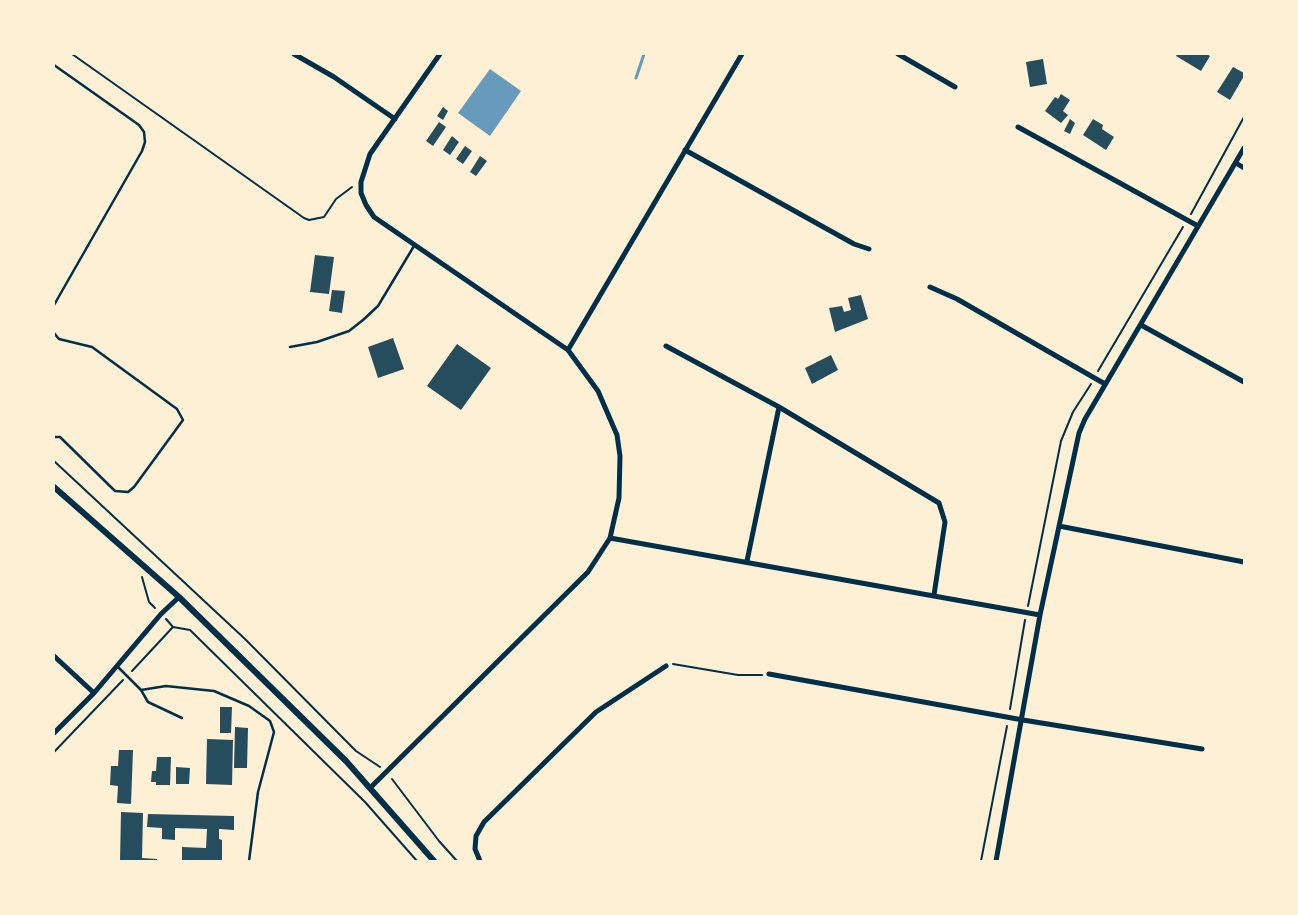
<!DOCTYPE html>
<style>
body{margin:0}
#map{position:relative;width:1298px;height:915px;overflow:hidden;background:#fdf0d5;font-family:Manrope,sans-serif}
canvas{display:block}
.frame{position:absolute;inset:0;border:55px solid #fdf0d5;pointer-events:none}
</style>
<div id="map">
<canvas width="1298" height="915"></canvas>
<div class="frame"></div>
</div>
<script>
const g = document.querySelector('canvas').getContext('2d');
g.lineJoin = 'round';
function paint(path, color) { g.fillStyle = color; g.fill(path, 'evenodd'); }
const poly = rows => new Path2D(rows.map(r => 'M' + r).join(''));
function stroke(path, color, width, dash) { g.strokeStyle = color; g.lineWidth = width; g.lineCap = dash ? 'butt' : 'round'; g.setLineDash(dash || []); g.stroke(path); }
paint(poly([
 [490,69,521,91,490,136,458,113]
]), '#669bbc');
stroke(poly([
 [636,78,644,54]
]), '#669bbc', 3);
paint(poly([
 [1177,54,1207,54,1210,56,1201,71,1176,56],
 [1043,59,1047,84,1030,87,1026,62],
 [1233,67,1244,73,1244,76,1230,100,1217,92],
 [1061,94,1070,100,1063,111,1068,115,1061,123,1045,111,1055,97,1058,99],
 [443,107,448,111,443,120,437,116],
 [1070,119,1075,123,1070,134,1064,131],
 [1093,119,1103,125,1102,129,1114,137,1106,150,1083,135],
 [439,122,446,127,433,146,426,141],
 [452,136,459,142,450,155,443,150],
 [465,146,472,151,463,164,456,159],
 [480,156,487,161,476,176,470,172],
 [315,255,334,257,329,294,310,292],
 [332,290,345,291,342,313,329,311],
 [861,295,868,319,835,332,829,308,842,306,844,312,851,310,848,298],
 [393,338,404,369,378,378,368,347],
 [457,344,491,368,461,410,427,386],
 [831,355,838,370,812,384,805,368],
 [220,707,232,707,231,733,220,733],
 [235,727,248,728,247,768,234,768],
 [207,739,233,740,232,785,206,784],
 [119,750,133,750,131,804,117,803,118,786,110,785,111,766,118,766],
 [157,757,171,757,170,785,156,785,156,782,151,782,152,771,156,771],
 [176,767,190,768,189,784,176,784],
 [121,812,143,813,142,858,157,859,157,861,120,861],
 [148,814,234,816,234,830,219,829,219,839,222,840,222,861,182,861,182,847,206,848,207,829,175,828,175,840,162,839,162,828,147,827]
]), '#264d5e');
stroke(poly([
 [72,54,304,218,309,220,324,217,336,199,352,187],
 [1191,214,1244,117],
 [1098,371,1183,227],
 [54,461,245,639,356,751,380,767],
 [142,577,149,602,155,608],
 [1028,606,1061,441,1073,412,1091,384],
 [166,619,173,627],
 [673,664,738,675,762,675],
 [132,671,173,627,190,630,365,802,417,861],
 [1010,709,1025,620],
 [54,752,123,680],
 [392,779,439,841,457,861],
 [981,861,1007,726]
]), '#003049', 2);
stroke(poly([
 [54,65,139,125,144,132,145,142,142,151,54,305],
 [54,333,59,339,92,347,177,409,183,420,134,487,128,492,115,491,60,437,54,437],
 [290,347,317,342,349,331,363,320,378,306,414,246],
 [118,667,141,690,148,702,182,718],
 [141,690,166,686,214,691,249,706,270,721,274,732,258,792,249,861]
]), '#003049', 2.5);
stroke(poly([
 [294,54,334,77,395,119],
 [898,54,955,87],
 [1018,127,1198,226],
 [685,150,854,244,869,249],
 [1236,163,1244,168],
 [930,287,957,299,1105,384],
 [1141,325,1244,382],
 [666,346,779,407,939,503,945,522,934,595],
 [568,350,742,54],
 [1059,526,1244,562],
 [610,538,1040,615],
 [747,561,779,407],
 [54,656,94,693],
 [769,674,1023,720,1202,749],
 [54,733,94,693,161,614,179,597],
 [370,788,588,572,610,538,619,498,620,456,617,435,598,391,568,350,374,217,366,205,361,193,361,182,370,154,440,54],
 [480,861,475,849,476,836,484,822,596,712,666,666],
 [996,861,1040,615,1079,433,1085,419,1244,148]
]), '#003049', 5);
stroke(poly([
 [54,487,179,597,346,761,434,861]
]), '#003049', 6);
</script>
